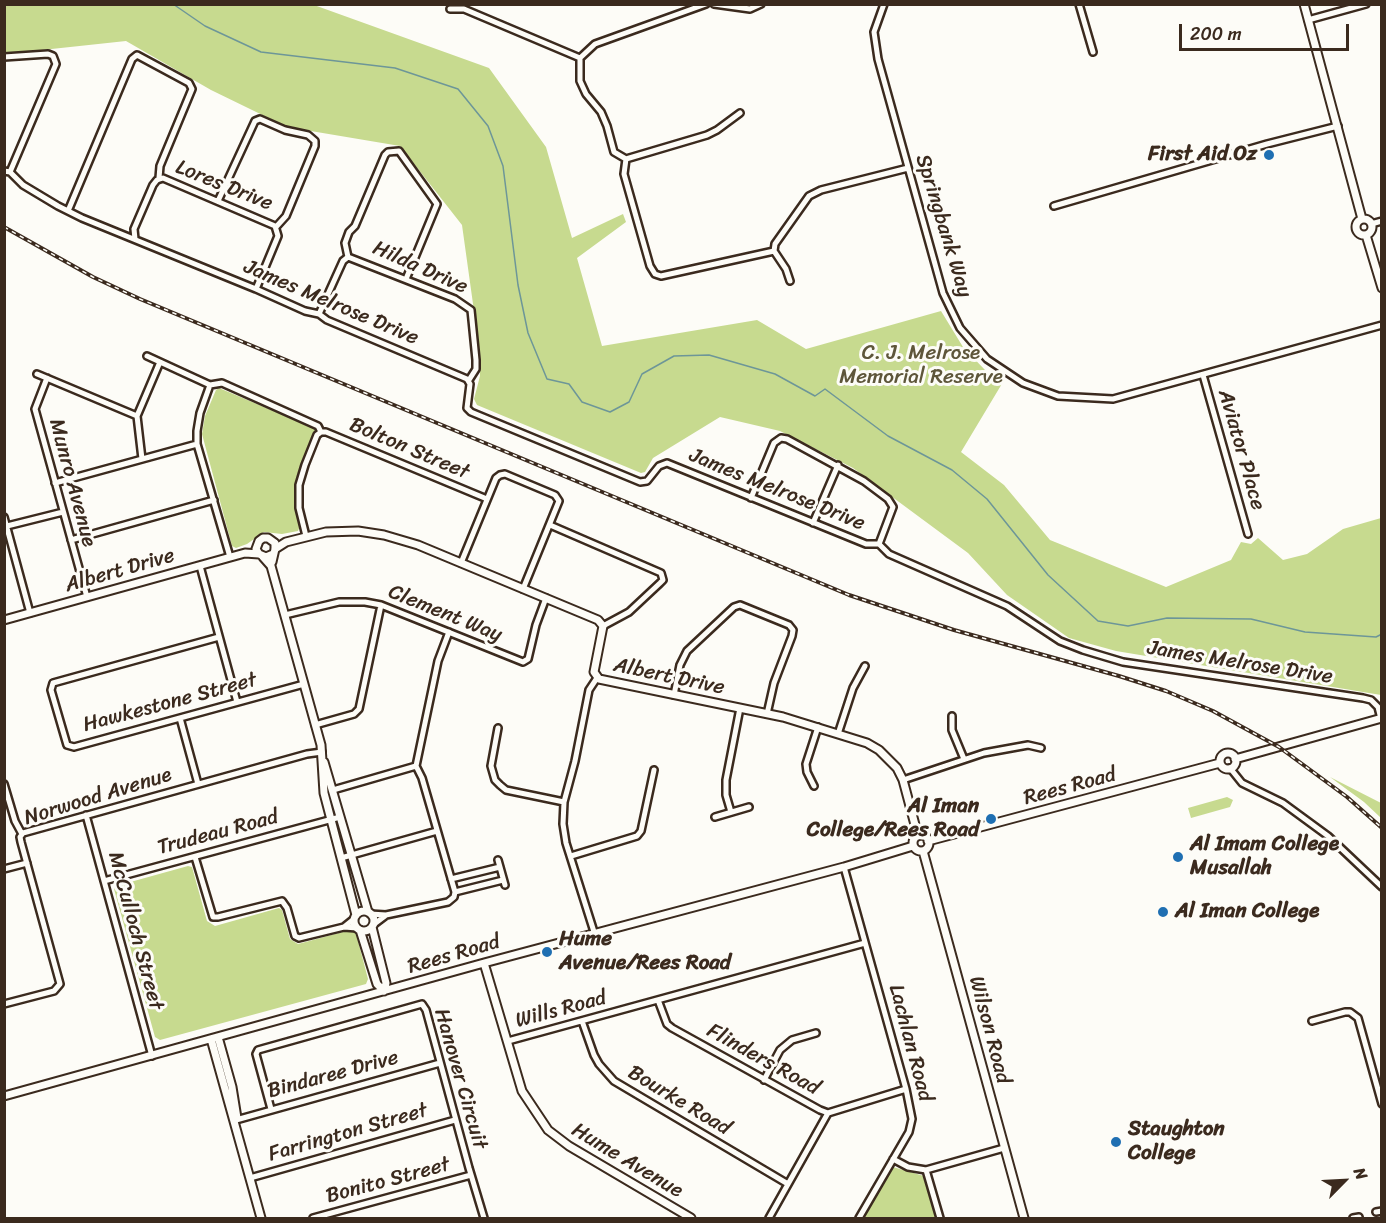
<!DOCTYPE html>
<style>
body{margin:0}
#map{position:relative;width:1386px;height:1223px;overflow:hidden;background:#fdfcf7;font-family:Sriracha,sans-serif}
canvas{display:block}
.frame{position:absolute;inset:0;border:6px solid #3b2a1e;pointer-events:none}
.north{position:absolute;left:1314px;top:1151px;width:60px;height:60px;-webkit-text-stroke:4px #fdfcf7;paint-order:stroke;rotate:66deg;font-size:16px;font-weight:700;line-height:24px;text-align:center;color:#3b2a1e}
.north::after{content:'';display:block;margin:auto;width:21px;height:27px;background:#3b2a1e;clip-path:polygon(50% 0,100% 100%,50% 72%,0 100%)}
.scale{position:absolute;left:1179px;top:24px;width:170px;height:27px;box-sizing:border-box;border:3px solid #3b2a1e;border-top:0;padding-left:8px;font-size:18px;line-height:21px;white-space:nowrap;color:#3b2a1e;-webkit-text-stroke:4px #fdfcf7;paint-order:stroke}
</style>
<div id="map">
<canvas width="1386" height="1223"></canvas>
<div class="frame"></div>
<div class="north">N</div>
<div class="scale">200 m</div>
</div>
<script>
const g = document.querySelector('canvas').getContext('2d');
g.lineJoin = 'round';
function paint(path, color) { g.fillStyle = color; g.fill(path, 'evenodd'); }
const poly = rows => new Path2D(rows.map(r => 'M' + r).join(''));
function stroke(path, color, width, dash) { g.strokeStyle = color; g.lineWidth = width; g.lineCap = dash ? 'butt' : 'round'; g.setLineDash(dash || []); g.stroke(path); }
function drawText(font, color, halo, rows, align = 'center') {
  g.font = font + ' Sriracha,sans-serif'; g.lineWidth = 6; g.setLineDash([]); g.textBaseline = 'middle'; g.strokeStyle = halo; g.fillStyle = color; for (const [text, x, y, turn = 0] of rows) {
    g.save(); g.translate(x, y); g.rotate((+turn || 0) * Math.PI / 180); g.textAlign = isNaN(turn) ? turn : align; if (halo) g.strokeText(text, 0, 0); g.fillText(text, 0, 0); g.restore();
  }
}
paint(poly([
 [4,5,314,5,489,68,546,147,572,238,623,214,626,222,577,258,602,346,757,320,806,349,941,311,963,347,985,370,1003,382,961,452,1004,485,1050,540,1166,587,1231,560,1241,542,1251,544,1258,538,1283,560,1307,554,1343,529,1381,518,1381,695,1116,651,1069,638,1007,595,968,553,853,468,780,431,720,417,653,458,645,472,641,473,477,405,474,399,480,376,480,354,462,225,400,146,287,127,211,90,126,41,5,54],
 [219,388,314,428,316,432,301,468,297,484,296,506,300,526,298,531,282,534,264,532,247,544,236,548,232,546,202,434,205,416,216,390],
 [1330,777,1381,803,1381,818,1364,802],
 [1227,797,1233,800,1230,807,1191,818,1188,808],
 [188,866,192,867,207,921,215,926,279,908,282,910,290,939,298,944,350,930,356,933,368,979,366,984,160,1040,155,1037,114,889,116,886],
 [893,1167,924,1176,936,1218,863,1218]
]), '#c7da8f');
stroke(poly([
 [173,4,205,26,261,52,395,68,458,89,488,126,503,166,518,285,528,333,547,379,569,384,582,402,610,412,629,402,642,374,674,356,709,355,775,374,815,396,825,389,888,436,952,470,987,499,1048,575,1098,621,1128,626,1167,618,1251,619,1305,632,1376,637,1382,634]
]), '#6d9698', 1.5);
const minor = poly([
 [706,4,595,44,580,58,580,81,586,94,601,112,607,126,614,152,626,159,624,174,650,266,655,274,661,276,774,251,775,244,809,196,821,190,908,168],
 [714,4,750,9,761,4],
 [884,4,874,32,878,59,943,293,960,328,987,359,1023,383,1058,396,1113,399,1382,325],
 [1079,4,1093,52],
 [450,9,464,9,580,58],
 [1308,20,1366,4],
 [4,57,48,54,53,56,56,64,10,172],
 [626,159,707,135,717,130,740,113],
 [4,171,10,172,23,185,58,206,82,218,256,289,305,311,319,314,327,320,467,379,470,384,467,408,471,412,640,482,647,481,659,466,667,463,866,544,879,544,889,554,1007,606,1060,641,1083,650,1123,662,1363,698,1371,700,1378,707,1381,719],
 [218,201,255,121,260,119,285,130,308,135,315,141,315,146,286,216,276,227],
 [1054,206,1267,144,1338,126],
 [68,211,132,59,137,55,189,83,192,89,160,166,159,178],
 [1371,224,1382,221],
 [135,239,134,229,153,185,157,180,163,178,275,226,278,236,256,289],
 [774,251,786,269,790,281],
 [348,257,345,243,349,232,355,226,385,155,388,152,399,151,437,204,406,279],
 [319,314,343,261,348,257,455,299,471,310,476,360,476,369,469,380],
 [147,356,210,385,200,413,197,431,197,444,230,557],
 [37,374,137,416],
 [1203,375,1248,534],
 [47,378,35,409,87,597],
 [210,385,222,383,318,426,321,432],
 [321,432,326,432,487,499],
 [142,459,137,416,160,362],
 [55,483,197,444],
 [751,498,774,443,781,438,787,439,864,481,888,499,893,507,879,544],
 [4,517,30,613],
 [813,523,838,465],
 [550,525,661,573,663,580,660,583,629,612,603,626],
 [7,526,63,512],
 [306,536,299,508,299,485,305,465,317,435,321,432],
 [71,540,214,500],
 [461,563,496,478,500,475,505,474,555,495,559,501,523,589],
 [200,566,237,702],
 [285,615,339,602,365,602,381,605,523,662,528,659,536,625,546,598],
 [219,637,53,683,51,690,67,745,74,747,304,684],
 [674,695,680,665,687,651,734,607,740,605,789,625,793,630,792,636,774,683,767,714],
 [952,716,952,730,964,759],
 [180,718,198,784],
 [315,725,354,714,359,709,381,605],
 [498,728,491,766,495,780,500,785,506,790,564,802],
 [838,734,853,688,865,666],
 [1230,768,1242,783,1283,803,1328,836,1382,887],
 [903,780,984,753,1028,745,1041,748],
 [4,784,15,821,22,834],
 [814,786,807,772,806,764,818,727],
 [333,790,416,766,438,661,449,632],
 [731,812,726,795,726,780,740,708],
 [86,815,152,1056],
 [715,817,749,807],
 [571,856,637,836,641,831,654,770],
 [195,857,213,917,218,917,282,901,287,908,295,936,299,938,344,927,354,919],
 [341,858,437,831],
 [498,860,505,885],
 [844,867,906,1089,912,1119,909,1132,859,1218],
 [4,869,27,863],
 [451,879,500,867],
 [104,881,340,817],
 [455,892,503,880],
 [370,914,386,915,448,902,454,897,455,892,422,778,416,766],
 [373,925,385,916],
 [344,927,357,928],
 [595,935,566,843,563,824,564,802,575,761,589,690,597,678],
 [658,1000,667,1024,672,1028,820,1110,828,1113,906,1089],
 [4,1004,54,991,60,984,21,842,20,837,23,833,307,754,322,752],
 [582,1021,594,1055,599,1064,614,1081,788,1184],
 [1312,1021,1345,1012,1350,1012,1358,1018,1382,1104],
 [508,1041,865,943],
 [764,1080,780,1050,792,1040,816,1033],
 [271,1109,256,1054,258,1050,422,1004,426,1010,469,1168,484,1218],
 [236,1120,440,1063],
 [893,1159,908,1167,926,1170,1004,1148],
 [926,1170,940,1218],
 [250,1178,455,1120],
 [1376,1212,1382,1211],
 [313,1218,471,1175],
 [769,1218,828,1113],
 [1353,1218,1359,1217]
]);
const tertiary = poly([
 [1304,4,1362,219],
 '1356 227a8 8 0 1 1 16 0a8 8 0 1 1-16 0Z',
 [1366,235,1382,288],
 [275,549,286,542,326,532,358,531,384,535,418,545,598,620,603,626,594,672,599,679,783,717,867,743,879,750,897,768,903,780,918,836],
 [263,557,271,566,321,745,324,793,356,915],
 [272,562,275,549,275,543,268,538,263,538,259,541,256,549,259,554,266,557,273,554],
 [4,620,245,553,259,554],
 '1220 761a8 8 0 1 1 16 0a8 8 0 1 1-16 0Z',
 [1235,759,1382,718],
 [324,762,368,912],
 '913 843a8 8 0 1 1 16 0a8 8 0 1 1-16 0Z',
 [928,841,1220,763],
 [923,851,1024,1218],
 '354 921a10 10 0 1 1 20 0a10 10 0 1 1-20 0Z',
 [372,927,386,983,384,991],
 [360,930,377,984,384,991],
 [484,963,522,1091,548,1130,569,1146,691,1218],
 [218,1037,232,1087,237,1118],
 [211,1039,261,1218],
 [4,1096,484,963,844,867,913,846]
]);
stroke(minor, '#3b2a1e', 10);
stroke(tertiary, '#3b2a1e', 11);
stroke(minor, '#fdfcf7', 5);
stroke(tertiary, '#fdfcf7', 7);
const rail = poly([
 [4,227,93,277,140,299,849,595,954,630,1119,676,1166,691,1213,711,1279,747,1347,797,1382,828]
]);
stroke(rail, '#3b2a1e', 4);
stroke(rail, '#fdfcf7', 1.5, [4.5]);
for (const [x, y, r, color] of [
 [1269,155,6,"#1f6fb2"],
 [991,819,6,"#1f6fb2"],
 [1178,857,6,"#1f6fb2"],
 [1163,912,6,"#1f6fb2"],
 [547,952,6,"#1f6fb2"],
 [1116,1142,6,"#1f6fb2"]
]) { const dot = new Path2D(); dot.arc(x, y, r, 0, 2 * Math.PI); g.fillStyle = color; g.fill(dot); stroke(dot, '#fdfcf7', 2); }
drawText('bold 21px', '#3b2a1e', '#fdfcf7', [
 ["First Aid Oz",1257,155,"right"],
 ["Al Iman",979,807,"right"],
 ["College/Rees Road",979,831,"right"],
 ["Al Imam College",1190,845],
 ["Musallah",1190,869],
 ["Al Iman College",1175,912],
 ["Hume",559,940],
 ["Avenue/Rees Road",559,964],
 ["Staughton",1128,1130],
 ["College",1128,1154]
], 'left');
drawText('21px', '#3b2a1e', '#fdfcf7', [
 ["Lores Drive",224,186,22],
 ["Springbank Way",943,226,73],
 ["Hilda Drive",420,268,24],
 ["James Melrose Drive",331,303,23],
 ["Bolton Street",409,449,23],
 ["Aviator Place",1241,450,74],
 ["Munro Avenue",72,483,75],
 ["James Melrose Drive",777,490,22],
 ["Albert Drive",120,571,-16],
 ["Clement Way",445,614,22],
 ["James Melrose Drive",1240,663,9],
 ["Albert Drive",669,677,12],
 ["Hawkestone Street",170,703,-15],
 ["Rees Road",1070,787,-15],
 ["Norwood Avenue",98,797,-17],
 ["Trudeau Road",218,833,-15],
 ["McCulloch Street",135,931,75],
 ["Rees Road",454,955,-16],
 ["Wills Road",561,1010,-15],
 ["Wilson Road",989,1030,75],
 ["Lachlan Road",910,1043,75],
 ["Flinders Road",763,1060,29],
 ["Bindaree Drive",333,1075,-15],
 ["Hanover Circuit",460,1079,74],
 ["Bourke Road",679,1101,31],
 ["Farrington Street",348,1133,-16],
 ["Hume Avenue",627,1161,31],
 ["Bonito Street",388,1181,-15]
]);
drawText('21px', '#5e563a', '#fdfcf7', [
 ["C. J. Melrose",921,354],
 ["Memorial Reserve",921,378]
]);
</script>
